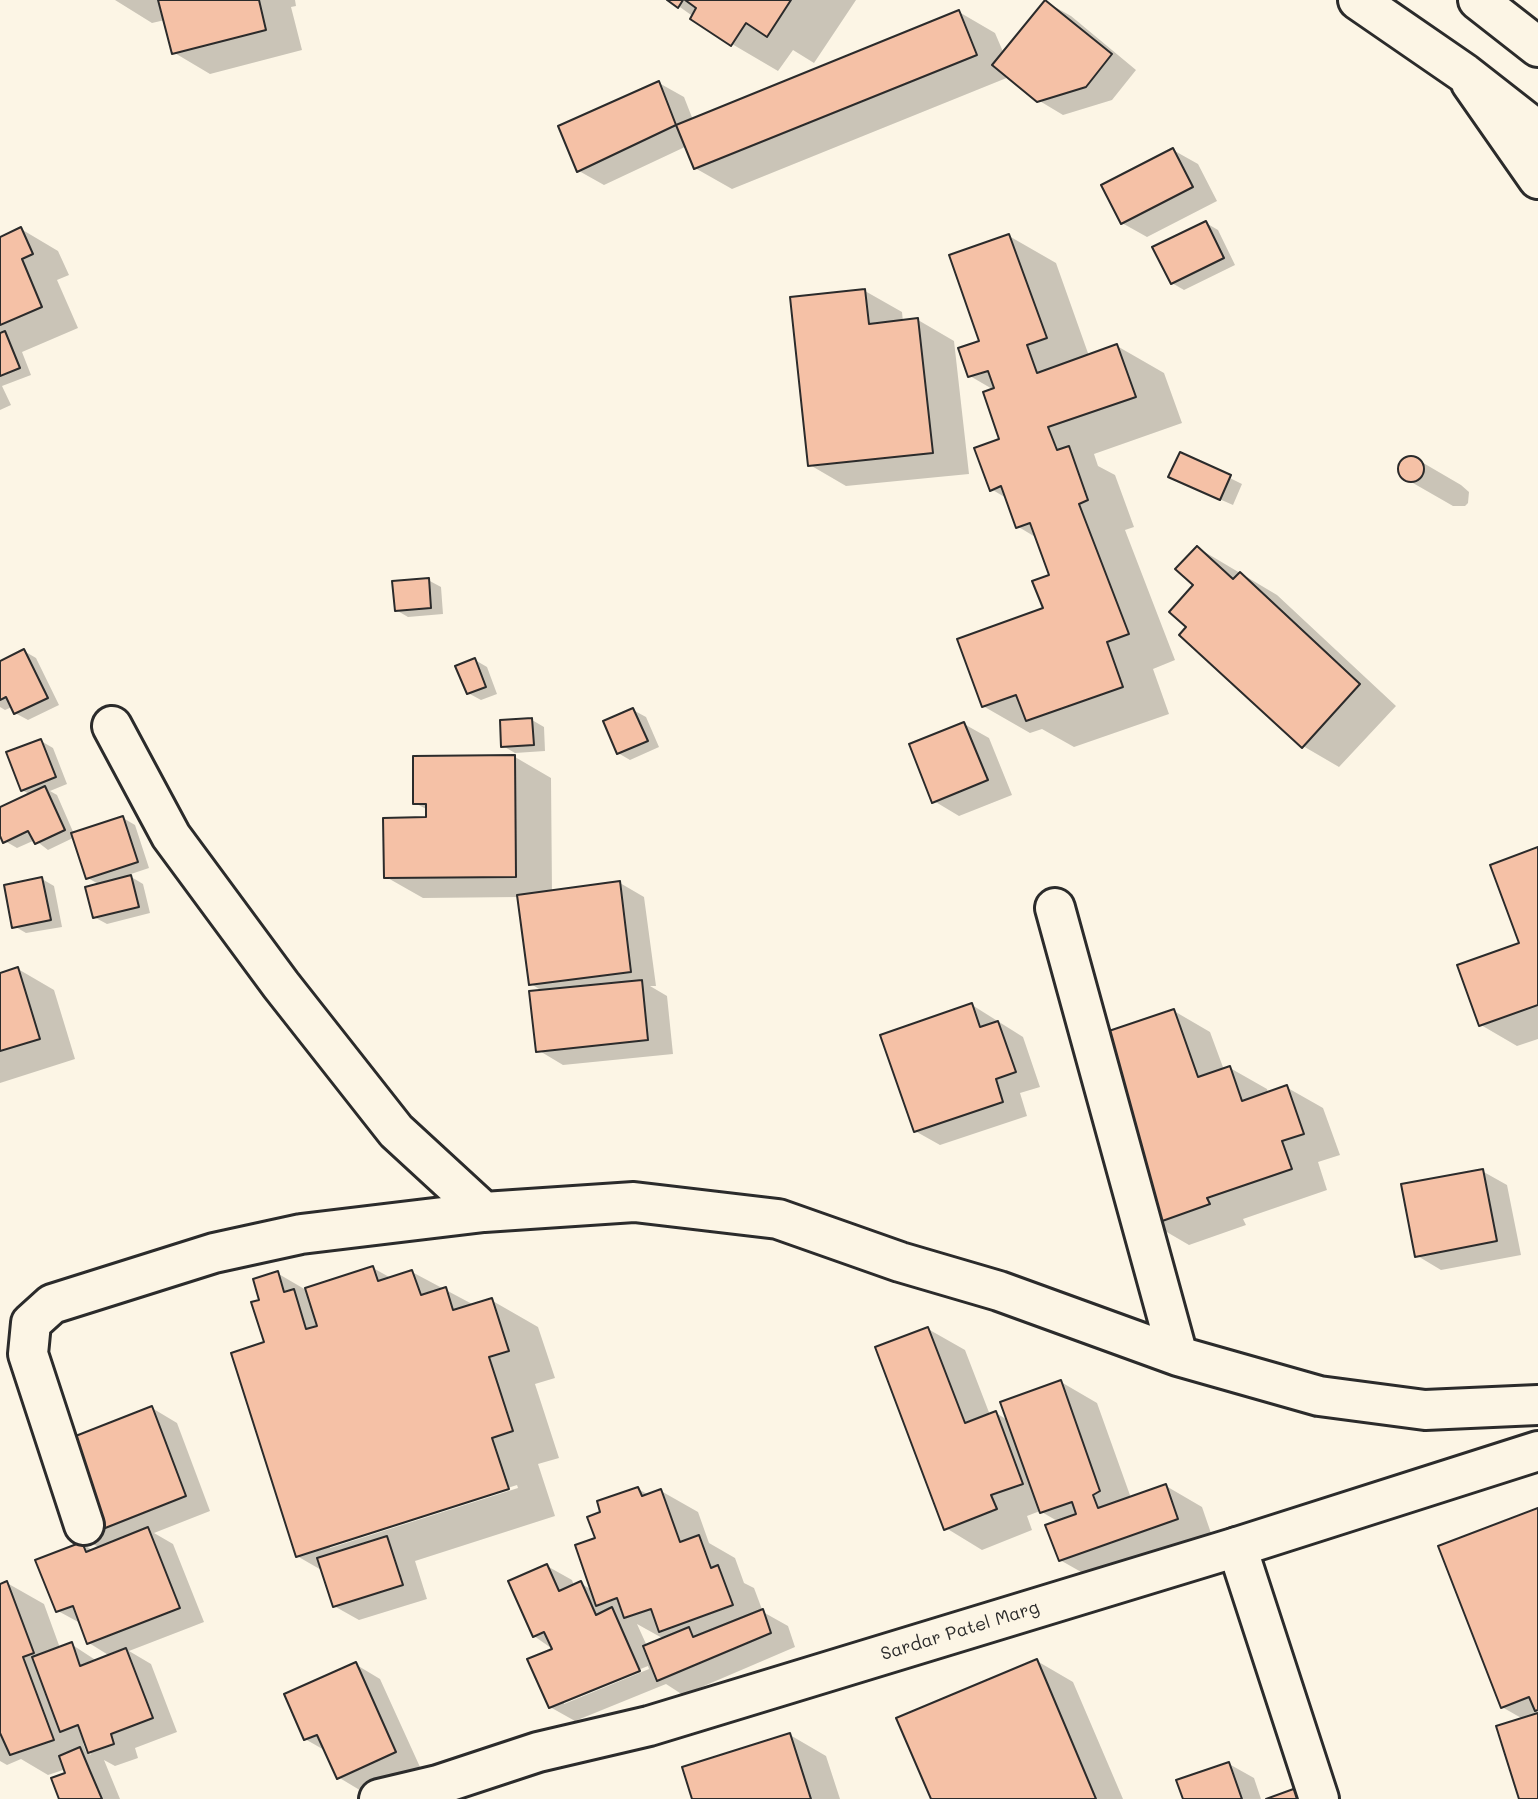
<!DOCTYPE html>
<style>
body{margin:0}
canvas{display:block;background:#fcf5e5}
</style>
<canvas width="1538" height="1799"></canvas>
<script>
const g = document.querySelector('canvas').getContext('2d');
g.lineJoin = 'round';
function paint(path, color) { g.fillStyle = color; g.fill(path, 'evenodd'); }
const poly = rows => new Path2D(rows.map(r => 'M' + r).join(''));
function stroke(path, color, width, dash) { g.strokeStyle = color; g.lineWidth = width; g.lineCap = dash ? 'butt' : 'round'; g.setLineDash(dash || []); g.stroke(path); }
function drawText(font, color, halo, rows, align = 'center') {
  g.font = font + ' Mali,sans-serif'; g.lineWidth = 5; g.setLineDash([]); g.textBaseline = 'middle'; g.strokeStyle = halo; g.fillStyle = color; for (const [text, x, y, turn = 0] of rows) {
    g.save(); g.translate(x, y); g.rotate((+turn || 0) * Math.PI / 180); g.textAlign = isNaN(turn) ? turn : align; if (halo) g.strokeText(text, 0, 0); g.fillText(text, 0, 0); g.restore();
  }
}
paint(poly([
 [115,0,295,0,296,6,291,7,302,50,210,74,173,52,165,20,152,23],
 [670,0,856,0,814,63,793,50,778,71,732,44],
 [1046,2,1071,16,1136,70,1112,100,1063,115,1038,100,1009,77,732,189,695,168,687,146,604,185,579,171,659,83,684,97,693,120,959,12,995,33,1004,54],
 [1173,150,1198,164,1217,201,1147,237,1122,223],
 [1206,223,1218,230,1235,265,1184,290,1172,283],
 [21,229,58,251,69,275,57,280,78,328,22,352,31,375,2,386,11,405,0,410,0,239],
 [1009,236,1056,263,1089,356,1117,346,1164,373,1182,423,1094,454,1098,466,1115,475,1134,527,1125,530,1175,660,1153,669,1169,714,1074,747,1042,729,1030,733,983,706,1045,609,1051,576,1037,538,1017,526,1008,499,991,489,1002,440,994,390,970,376],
 [865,291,902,312,903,322,918,320,954,341,969,474,846,486,810,465],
 [1181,454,1242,484,1233,505,1183,483],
 [1407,457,1413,457,1461,485,1469,492,1468,503,1465,506,1453,506,1406,479,1399,470],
 [1198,548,1277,595,1396,706,1339,767,1303,746,1188,627,1196,585],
 [428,580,441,587,443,614,408,617,396,610],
 [24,651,36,658,59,705,28,720,15,713,12,707,5,710,0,707,0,663],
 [475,660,487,667,497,694,481,700,468,693],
 [633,710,646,717,659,747,630,760,618,753],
 [532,720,544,727,545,751,515,753,503,746],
 [964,724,989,738,1012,795,959,816,934,801],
 [41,741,53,748,67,784,50,791,57,795,74,834,123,818,135,825,149,868,128,875,143,884,150,913,107,924,94,917,100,885,88,878,75,837,48,850,35,840,17,848,5,841,0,832,0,809,31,795,22,790],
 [515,757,551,778,552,892,620,883,644,897,656,986,650,986,667,996,673,1054,563,1065,538,1050,544,992,531,984,519,897,423,898,386,877,427,819,428,810,415,803],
 [1538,849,1538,1039,1517,1046,1481,1025,1521,944],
 [42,879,54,886,62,927,26,933,14,926],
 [18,969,54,990,75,1059,0,1083,0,974],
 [972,1005,1023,1037,1040,1087,1020,1093,1027,1116,940,1145,915,1131],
 [1174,1011,1210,1032,1224,1070,1230,1068,1267,1089,1268,1093,1286,1087,1323,1108,1340,1155,1318,1162,1327,1190,1243,1219,1246,1225,1189,1245,1153,1224],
 [1482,1171,1507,1185,1521,1255,1441,1270,1416,1255],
 [373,1268,391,1278,412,1272,474,1305,491,1300,538,1327,555,1378,535,1384,559,1458,538,1464,555,1516,415,1561,427,1599,359,1620,334,1606,323,1571,297,1556,262,1301,277,1273,306,1290],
 [517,1485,518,1488,330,1548,330,1545],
 [928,1329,965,1350,990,1415,996,1413,1009,1421,1061,1382,1097,1403,1131,1498,1166,1486,1202,1507,1213,1539,1097,1581,1060,1560,1059,1522,1040,1511,1027,1516,1032,1530,982,1550,946,1528],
 [152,1408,177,1423,210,1511,154,1533,173,1544,204,1622,129,1651,151,1664,177,1732,135,1748,138,1758,115,1766,104,1760,120,1799,61,1799,68,1774,66,1769,48,1775,21,1759,7,1765,0,1761,0,1586,7,1583,44,1604,60,1648,71,1644,97,1661,110,1656,89,1643,82,1624,58,1611,82,1544,94,1551,100,1548,81,1537],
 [83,1743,88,1746,91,1755,86,1752],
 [638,1489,649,1495,661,1491,698,1512,709,1543,735,1558,744,1583,754,1588,763,1612,788,1626,795,1647,683,1695,666,1684,575,1721,550,1707,554,1650,534,1636,547,1566,572,1580,574,1586,580,1583,592,1590,602,1513],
 [637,1624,664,1639,647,1646],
 [648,1666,649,1669,564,1704,564,1700],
 [1538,1510,1538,1799,1521,1799,1523,1719,1502,1707],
 [1037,1661,1073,1682,1123,1799,933,1799],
 [355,1664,380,1679,420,1767,363,1792,338,1777,326,1751,305,1739],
 [790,1735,826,1756,840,1799,694,1799],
 [1229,1764,1254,1778,1261,1799,1185,1799]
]), '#0003');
const building = poly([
 [158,0,259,0,266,30,172,54,158,0],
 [667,0,683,0,678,8,667,0],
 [685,0,791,0,767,37,746,23,731,46,690,19,696,8,685,0],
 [1045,0,1112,54,1086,87,1037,102,992,65,1045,0],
 [959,10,977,55,694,169,676,125,959,10],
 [659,81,676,125,577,172,558,126,659,81],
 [1173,148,1193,187,1121,224,1101,185,1173,148],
 [1206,221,1224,258,1171,284,1152,247,1206,221],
 [21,227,33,254,22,259,42,307,0,325,0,237,21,227],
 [1009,234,1047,338,1027,345,1037,373,1117,344,1136,397,1048,427,1057,450,1069,446,1088,500,1079,504,1129,634,1107,642,1123,687,1026,721,1016,695,982,707,957,639,1043,608,1032,581,1049,575,1030,523,1016,528,1001,486,990,491,974,448,999,439,983,392,994,388,988,371,968,377,958,348,979,341,949,255,1009,234],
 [865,289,869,324,918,318,933,453,808,466,790,297,865,289],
 [5,331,20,368,0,376,0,333,5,331],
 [1180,452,1231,475,1220,500,1168,477,1180,452],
 '1398 469a13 13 0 1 1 26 0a13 13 0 1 1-26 0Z',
 [1197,546,1233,579,1240,572,1360,684,1302,748,1179,635,1186,627,1169,612,1193,585,1175,569,1197,546],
 [429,578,431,608,395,611,392,581,429,578],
 [24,649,48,698,14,714,6,697,0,700,0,661,24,649],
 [475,658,486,687,467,694,455,666,475,658],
 [633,708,648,741,617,754,603,721,633,708],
 [532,718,534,745,501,747,500,720,532,718],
 [964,722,988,780,932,803,909,744,964,722],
 [41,739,56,777,21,791,6,752,41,739],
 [515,755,516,877,384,878,383,818,426,817,426,804,413,804,413,756,515,755],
 [45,786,65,830,35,844,28,831,3,843,0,836,0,807,45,786],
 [123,816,138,862,86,879,71,833,123,816],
 [1538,847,1538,1005,1479,1026,1457,965,1519,943,1490,865,1538,847],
 [131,875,139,907,93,918,85,887,131,875],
 [42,877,51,920,12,928,4,885,42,877],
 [620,881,631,972,529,985,517,895,620,881],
 [18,967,40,1039,0,1051,0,973,18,967],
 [642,980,648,1040,536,1052,529,991,642,980],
 [972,1003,980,1027,998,1021,1016,1072,996,1079,1003,1102,914,1132,880,1035,972,1003],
 [1174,1009,1198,1077,1230,1066,1242,1101,1287,1085,1304,1134,1282,1141,1292,1169,1207,1198,1210,1204,1151,1225,1094,1036,1174,1009],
 [1483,1169,1497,1241,1415,1257,1401,1184,1483,1169],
 [373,1266,378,1281,412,1270,421,1295,446,1287,453,1310,492,1298,509,1351,489,1357,513,1431,492,1438,509,1489,296,1557,231,1353,264,1342,251,1302,259,1300,253,1279,278,1271,284,1292,294,1289,306,1329,317,1326,305,1288,373,1266],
 [928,1327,965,1423,996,1411,1023,1484,991,1495,997,1509,944,1530,875,1347,928,1327],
 [1061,1380,1100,1491,1093,1495,1098,1508,1166,1484,1178,1519,1059,1561,1045,1525,1076,1514,1072,1502,1040,1513,1000,1402,1061,1380],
 [152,1406,186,1496,80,1538,45,1448,152,1406],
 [638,1487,642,1496,661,1489,680,1542,699,1535,711,1568,718,1565,733,1605,659,1632,651,1609,624,1618,617,1598,596,1606,575,1545,595,1538,587,1517,600,1512,597,1501,638,1487],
 [1538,1508,1538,1710,1535,1711,1529,1697,1501,1708,1438,1546,1538,1508],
 [148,1527,180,1608,87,1644,73,1606,56,1612,35,1560,82,1542,86,1552,148,1527],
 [387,1536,403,1585,333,1607,317,1558,387,1536],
 [547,1564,559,1591,581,1581,596,1615,612,1607,640,1671,549,1708,527,1659,552,1649,544,1632,533,1637,508,1581,547,1564],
 [7,1581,34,1653,23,1657,54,1740,10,1755,0,1733,0,1584,7,1581],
 [763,1609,771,1633,657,1681,643,1646,689,1627,693,1637,763,1609],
 [72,1642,80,1666,126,1648,153,1718,111,1734,114,1744,88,1753,78,1725,60,1732,32,1657,72,1642],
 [1037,1659,1096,1799,931,1799,896,1718,1037,1659],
 [356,1662,396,1752,337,1779,317,1735,304,1740,284,1694,356,1662],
 [1538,1713,1538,1799,1519,1799,1496,1726,1538,1713],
 [790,1733,811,1799,692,1799,682,1767,790,1733],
 [80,1747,90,1771,102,1799,59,1799,51,1778,65,1773,59,1756,80,1747],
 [1229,1762,1242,1799,1183,1799,1176,1780,1229,1762],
 [1299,1787,1303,1799,1266,1799,1299,1787]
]);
paint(building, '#f5c1a6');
stroke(building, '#2b2b2b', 2);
const street = poly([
 [112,726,171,836,281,985,396,1131,484,1212],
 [1055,908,1178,1356],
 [84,1525,28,1354,31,1323,52,1304,214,1253,301,1234,484,1212,634,1202,778,1219,900,1262,999,1291,1178,1356,1319,1396,1425,1410,1538,1405],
 [1237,1547,1319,1799]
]);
const secondary = poly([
 [1471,83,1538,179],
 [379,1799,438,1785,538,1752,649,1726,1237,1547,1538,1451]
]);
const primary = poly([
 [1358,0,1464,73,1538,131],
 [1478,0,1538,47]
]);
stroke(street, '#2b2b2b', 44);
stroke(secondary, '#2b2b2b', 44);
stroke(primary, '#2b2b2b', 44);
stroke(street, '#fcf5e5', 38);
stroke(secondary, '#fcf5e5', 38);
stroke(primary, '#fcf5e5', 38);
drawText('18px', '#2b2b2b', '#fcf5e5', [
 ["Sardar Patel Marg",960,1631,-17]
]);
</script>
